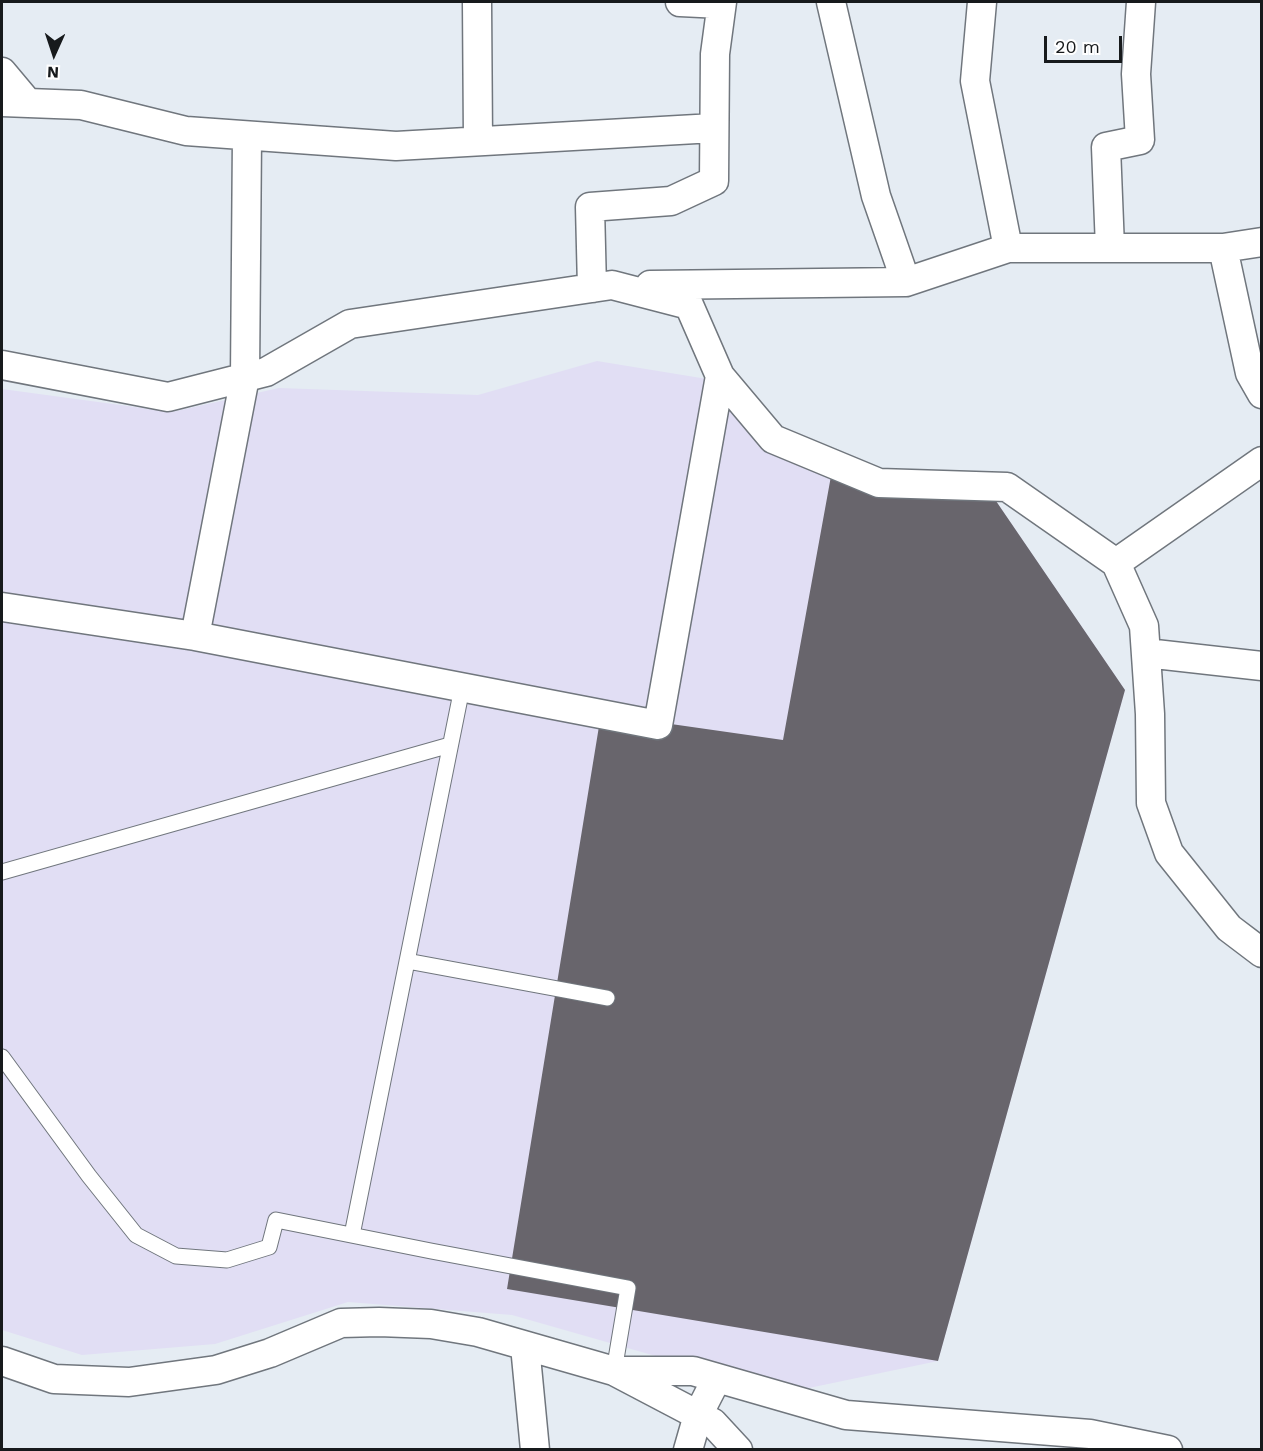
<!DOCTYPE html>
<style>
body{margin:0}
#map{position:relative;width:1263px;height:1451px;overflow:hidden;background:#e5ecf3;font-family:"Work Sans",sans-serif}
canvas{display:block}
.frame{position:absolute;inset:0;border:3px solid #171a1c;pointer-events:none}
.north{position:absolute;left:24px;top:24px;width:60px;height:60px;-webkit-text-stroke:4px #fff;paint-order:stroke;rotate:183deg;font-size:16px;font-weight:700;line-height:24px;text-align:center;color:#171a1c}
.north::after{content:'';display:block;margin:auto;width:21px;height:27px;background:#171a1c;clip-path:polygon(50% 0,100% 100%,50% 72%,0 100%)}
.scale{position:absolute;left:1044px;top:36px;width:78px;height:27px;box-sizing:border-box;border:3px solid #171a1c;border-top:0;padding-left:8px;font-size:18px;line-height:21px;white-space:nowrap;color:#171a1c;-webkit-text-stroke:4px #fff;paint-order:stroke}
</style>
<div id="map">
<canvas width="1263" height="1451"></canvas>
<div class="frame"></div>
<div class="north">N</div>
<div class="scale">20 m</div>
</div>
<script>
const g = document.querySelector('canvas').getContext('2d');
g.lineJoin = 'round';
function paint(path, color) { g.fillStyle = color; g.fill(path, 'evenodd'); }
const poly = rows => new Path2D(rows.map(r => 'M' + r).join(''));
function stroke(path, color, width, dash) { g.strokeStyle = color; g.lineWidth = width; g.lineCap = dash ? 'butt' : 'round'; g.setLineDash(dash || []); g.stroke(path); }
paint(poly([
 [597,361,707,379,750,434,996,501,1125,690,938,1361,785,1393,512,1315,348,1302,215,1344,82,1355,2,1330,2,389,172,412,279,388,478,395]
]), '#e1def4');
paint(poly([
 [831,476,996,501,1125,690,938,1361,507,1289,601,714,783,740]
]), '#68656c');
const lane = poly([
 [2,872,450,745],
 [407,961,607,998],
 [2,1057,89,1176,136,1235,176,1256,227,1260,269,1247,276,1220,431,1251,628,1288,614,1371],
 [352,1235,462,688]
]);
const street = poly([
 [477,2,478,141],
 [680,2,721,4],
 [831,2,876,196,906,282],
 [2,72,28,103],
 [2,102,81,105,186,131,396,146,714,128],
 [1008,248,1223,248,1262,242],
 [1110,248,1106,147,1140,140,1136,74,1141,2],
 [1223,248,1250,373,1262,394],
 [650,285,906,282,1008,248,975,81,982,2],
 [592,288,590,207,671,201,714,181,715,54,722,2],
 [2,365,168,397,266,372,350,324,612,285,689,305,720,376,773,439,879,483,1007,487,1116,563,1144,626,1150,714,1151,803,1169,853,1229,928,1262,953],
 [1116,563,1262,461],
 [2,607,195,636,658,725,720,376],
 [195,636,245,377,247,136],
 [1146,653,1262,666],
 [525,1346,535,1450],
 [2,1361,54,1379,129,1382,216,1370,270,1353,341,1323,379,1322,431,1324,478,1332,614,1371,713,1423,738,1450],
 [619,1371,693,1371,846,1415,1090,1434,1168,1450],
 [688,1450,698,1415,717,1378]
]);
stroke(lane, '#70767d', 17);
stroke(street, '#70767d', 31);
stroke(lane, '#fff', 15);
stroke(street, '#fff', 28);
</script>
